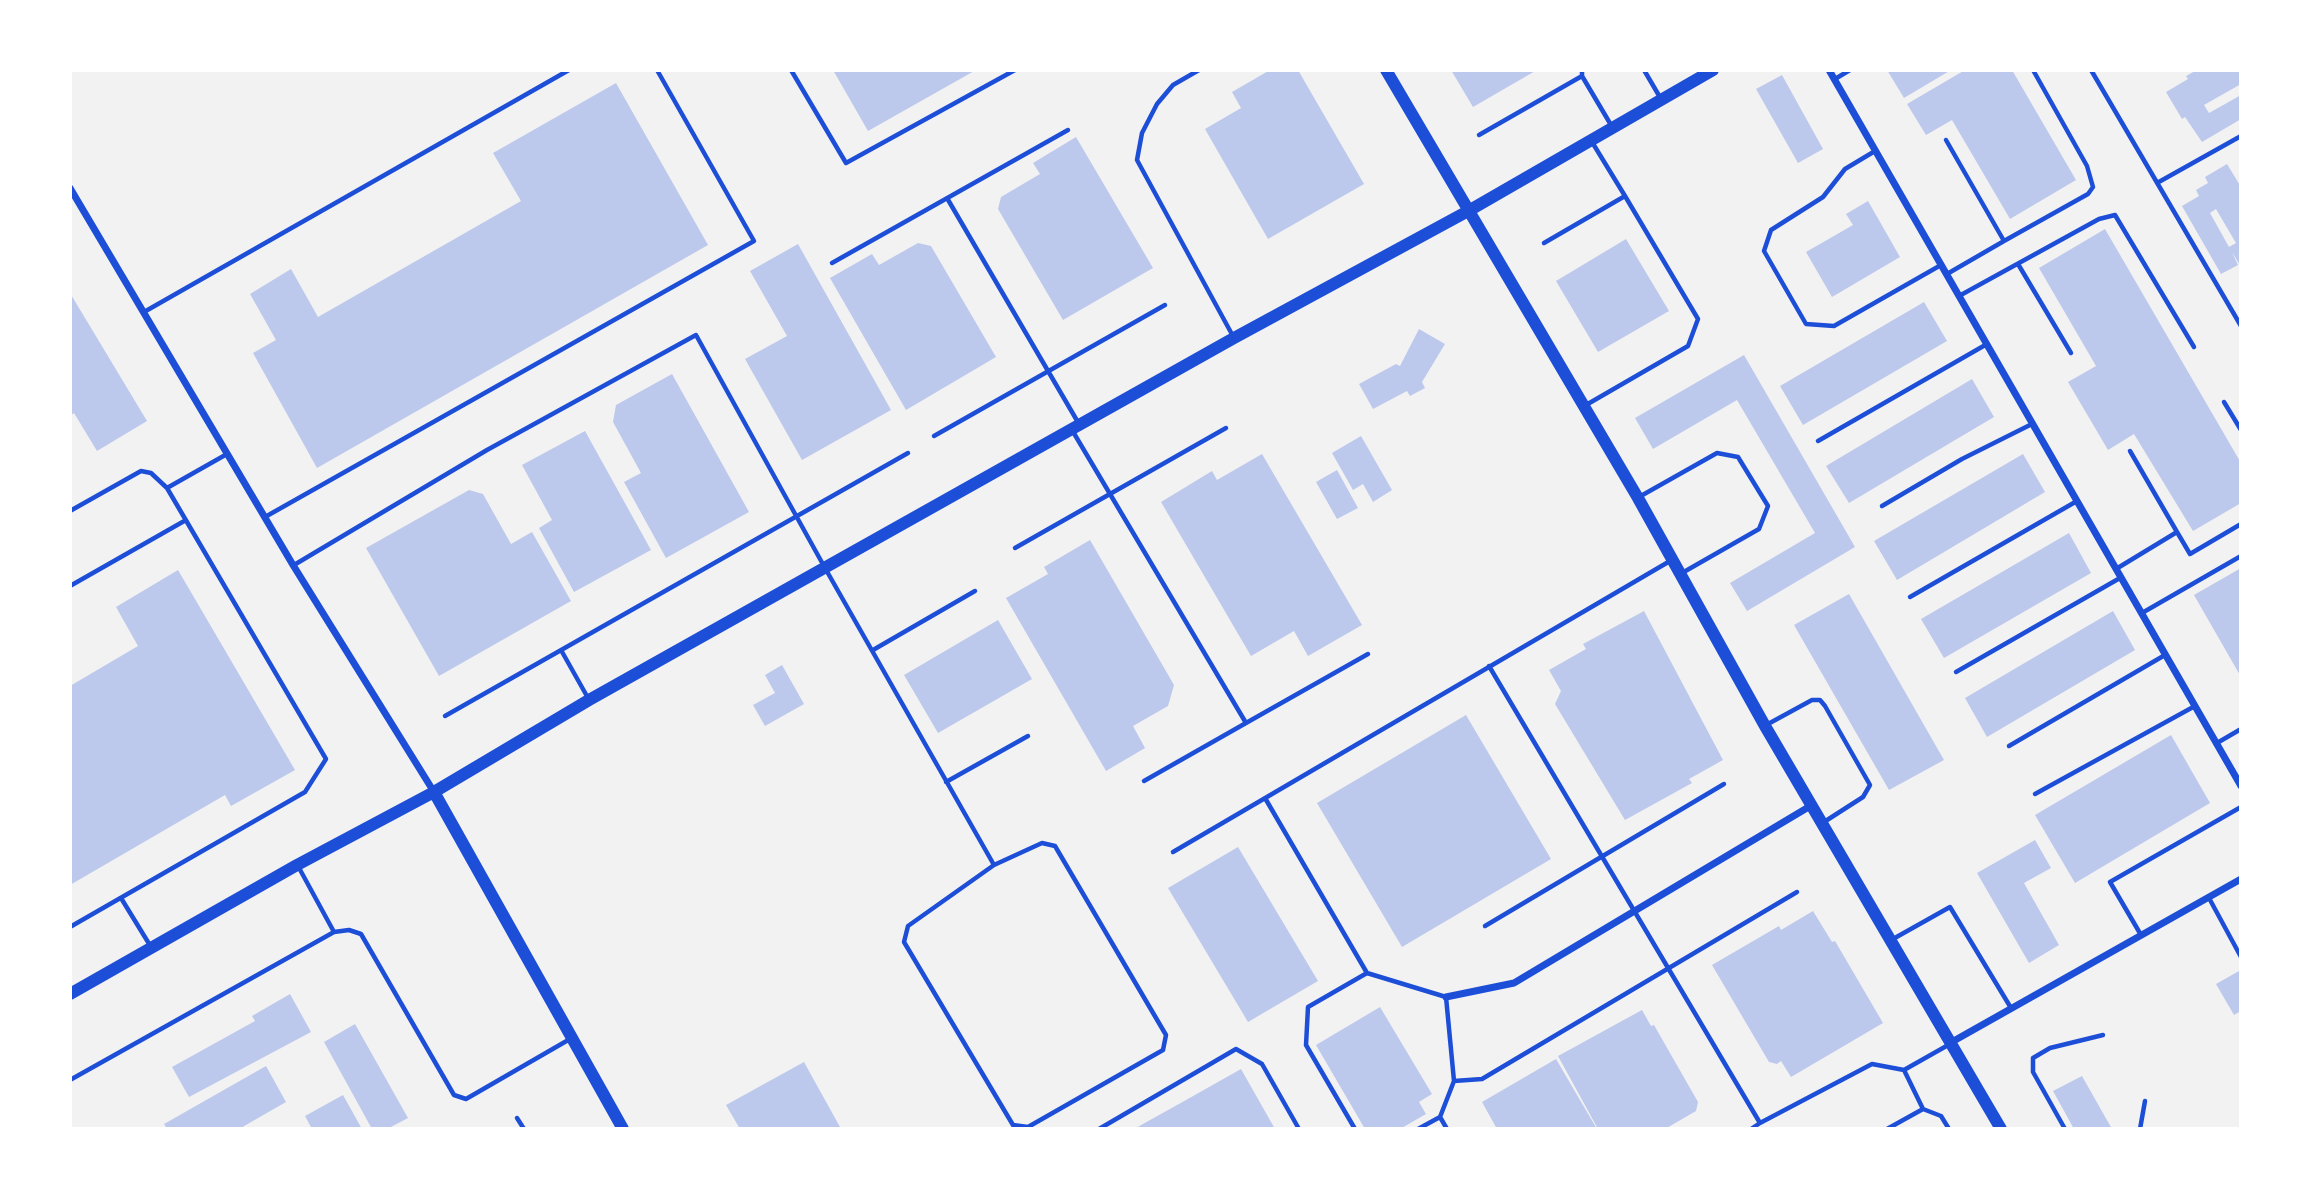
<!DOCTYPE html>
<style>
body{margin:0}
#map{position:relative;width:2311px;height:1199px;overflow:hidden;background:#f2f2f2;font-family:Signika,sans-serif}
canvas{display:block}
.frame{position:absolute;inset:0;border:72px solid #fff;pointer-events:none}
</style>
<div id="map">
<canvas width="2311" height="1199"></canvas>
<div class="frame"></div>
</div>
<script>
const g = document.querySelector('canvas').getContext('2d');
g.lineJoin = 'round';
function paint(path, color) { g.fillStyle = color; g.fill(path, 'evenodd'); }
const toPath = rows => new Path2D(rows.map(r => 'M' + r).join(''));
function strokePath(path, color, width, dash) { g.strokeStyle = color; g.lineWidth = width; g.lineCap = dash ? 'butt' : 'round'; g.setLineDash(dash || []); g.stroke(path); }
const building = toPath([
 [833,70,976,70,868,131],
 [1270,70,1298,70,1364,184,1268,239,1205,129,1241,108,1232,92],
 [1451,70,1537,70,1473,107],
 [1887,70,1951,70,1904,98],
 [1965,70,2012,70,2076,180,2010,219,1952,120,1926,135,1907,104],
 [2197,70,2241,70,2241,84,2204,105,2209,113,2241,95,2241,119,2202,142,2185,117,2182,119,2166,92,2188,79,2186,76],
 [1782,75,1823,149,1798,163,1756,89],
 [616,83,708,245,317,468,253,353,276,340,250,294,291,269,318,317,521,201,493,153],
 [1076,137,1153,268,1063,320,998,209,1001,197,1040,174,1033,163],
 [2227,164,2241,187,2241,267,2232,252,2238,265,2221,274,2182,206,2199,196,2196,190,2208,183,2205,177],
 [2216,209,2236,243,2229,247,2210,213],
 [1868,201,1900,257,1832,297,1806,252,1853,225,1846,214],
 [2105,229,2241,463,2241,503,2193,531,2134,434,2108,450,2068,382,2096,366,2039,268],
 [1626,239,1669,311,1598,352,1556,281],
 [918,243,931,246,996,357,906,410,830,278,872,254,879,265],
 [798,244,891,410,802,460,745,359,787,336,750,271],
 [70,293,147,421,97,451,74,413,70,416],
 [1924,302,1947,341,1803,425,1780,386],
 [1419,329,1445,344,1422,382,1425,388,1410,396,1407,391,1373,409,1359,384,1396,364,1400,366],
 [1744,355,1855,547,1747,611,1730,583,1815,533,1737,400,1653,449,1635,418],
 [672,374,749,512,666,558,624,482,641,473,613,422,616,405],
 [1972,379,1994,417,1849,503,1826,466],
 [585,431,651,550,574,592,539,528,552,520,522,465],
 [1361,436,1392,490,1373,502,1363,484,1353,490,1332,453],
 [1262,454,1362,625,1308,656,1294,631,1251,656,1161,502,1212,471,1217,480],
 [2023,454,2045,492,1897,580,1874,541],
 [1337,470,1358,508,1337,519,1316,482],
 [469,490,483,494,511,544,532,532,571,601,439,676,366,548],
 [2069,533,2091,573,1944,658,1921,619],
 [1090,540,1174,685,1168,706,1133,726,1145,748,1106,771,1006,598,1048,574,1044,567],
 [2241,568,2241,677,2194,595],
 [178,570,295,770,231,806,225,795,70,885,70,686,138,646,116,607],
 [1849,594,1944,760,1889,790,1794,625],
 [1644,611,1723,760,1689,779,1692,783,1625,820,1555,704,1561,691,1549,670,1586,649,1583,644],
 [2113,611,2135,650,1987,737,1965,698],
 [998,620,1032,679,938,733,904,675],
 [782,665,804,704,765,726,753,705,775,693,765,675],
 [1466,715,1551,859,1402,947,1317,803],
 [2171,735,2210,803,2075,883,2035,815],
 [2035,840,2051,868,2024,883,2059,945,2029,963,1977,873],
 [1238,847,1318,981,1248,1022,1168,888],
 [1813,911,1832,942,1835,941,1883,1023,1791,1077,1781,1061,1777,1064,1769,1062,1712,965,1779,926,1781,930],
 [2239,971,2241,1011,2234,1015,2216,984],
 [290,994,311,1032,189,1097,172,1067,255,1021,252,1016],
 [1380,1007,1432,1094,1419,1102,1426,1114,1400,1129,1365,1129,1316,1045],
 [1642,1010,1651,1026,1654,1025,1698,1102,1696,1111,1665,1129,1598,1129,1558,1056],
 [355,1024,408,1118,387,1129,372,1129,324,1042],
 [1556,1059,1597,1129,1497,1129,1482,1102],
 [804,1062,840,1127,740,1129,726,1105],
 [266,1066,286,1102,239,1129,167,1129,164,1124],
 [1241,1069,1275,1129,1134,1129,1186,1100],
 [2082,1076,2112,1129,2074,1129,2053,1091],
 [343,1095,362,1129,312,1129,305,1116]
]);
const service = toPath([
 [791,70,846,163,1015,70],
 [1199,70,1173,85,1157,104,1142,133,1137,160,1234,338],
 [1582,70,1582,76,1611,125],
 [1644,70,1661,99],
 [2091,70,2241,326],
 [1835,79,1850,70],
 [1479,135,1582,76],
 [1946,140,2004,241,1947,274],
 [1875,151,1845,169,1823,197,1771,230,1764,251,1806,324,1834,326,1941,265],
 [2157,183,2241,136],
 [947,198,1079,424],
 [2004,241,2088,194,2093,187,2087,166,2033,70],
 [1544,243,1625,196,1592,142],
 [832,263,1068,130],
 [2018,264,2071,353],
 [1959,296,2099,219,2115,215,2194,347],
 [144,312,569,70],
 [2224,402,2241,430],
 [1586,405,1688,346,1698,319,1625,196],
 [1072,430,1246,723,1368,654],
 [934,436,1165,305],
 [1818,441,1987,344],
 [1639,497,1717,453,1738,457,1768,506,1759,529,1682,573],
 [1882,506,1962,459,2032,424],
 [70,511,141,471,151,473,167,488],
 [265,517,754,241,657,70],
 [2177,532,2190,554,2241,524],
 [1015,548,1226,428],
 [294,565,487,450,696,335,825,568,994,865,1042,843,1055,846,1166,1035,1163,1050,1028,1127,1013,1125,904,942,908,926,994,865],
 [2116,569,2177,532,2130,451],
 [70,586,186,520],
 [1910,597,2077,501],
 [2142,613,2241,556],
 [561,650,588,698],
 [873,650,975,591],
 [1489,666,1760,1123,1751,1129],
 [1956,672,2120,578],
 [445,716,908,453],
 [1768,724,1812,700,1820,700,1825,706,1870,785,1863,797,1824,822],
 [2217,743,2241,729],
 [2009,746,2165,655],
 [1144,781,1246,723],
 [946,782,1028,736],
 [2035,794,2195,706],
 [1265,798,1367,973,1446,997,1454,1081,1440,1117,1447,1129],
 [1173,852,1670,561],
 [298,866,334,932],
 [121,898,151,947],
 [2209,898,2241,957],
 [1485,926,1724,784],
 [70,927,305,792,326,759,167,488,227,454],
 [2141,935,2110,882,2241,807],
 [1893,939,1950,907,2011,1008],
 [70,1080,334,932,349,930,361,934,454,1095,466,1099,570,1039],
 [1454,1081,1482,1079,1797,892],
 [1923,1109,1941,1116,1949,1129],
 [517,1118,524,1129],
 [1760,1123,1872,1064,1904,1070,1950,1044],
 [1099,1129,1236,1049,1262,1064,1299,1129],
 [1355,1129,1306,1045,1308,1007,1367,973],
 [1418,1129,1440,1117],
 [1887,1129,1923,1109,1904,1070],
 [2065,1129,2033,1072,2033,1058,2050,1048,2103,1035],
 [2140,1129,2145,1101]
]);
const minor = toPath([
 [1829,70,2241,786],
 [70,188,293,565,434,792],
 [1446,997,1514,983,1812,805],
 [1950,1043,2241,879]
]);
const tertiary = toPath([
 [1386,70,1638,498,1765,726,2001,1129],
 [434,792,623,1129],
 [70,994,297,865,434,792,589,700,1234,338,1470,210,1713,70]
]);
paint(building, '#bdc9ec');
strokePath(service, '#1d4ed8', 4.5);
strokePath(minor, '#1d4ed8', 7);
strokePath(tertiary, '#1d4ed8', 12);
</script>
